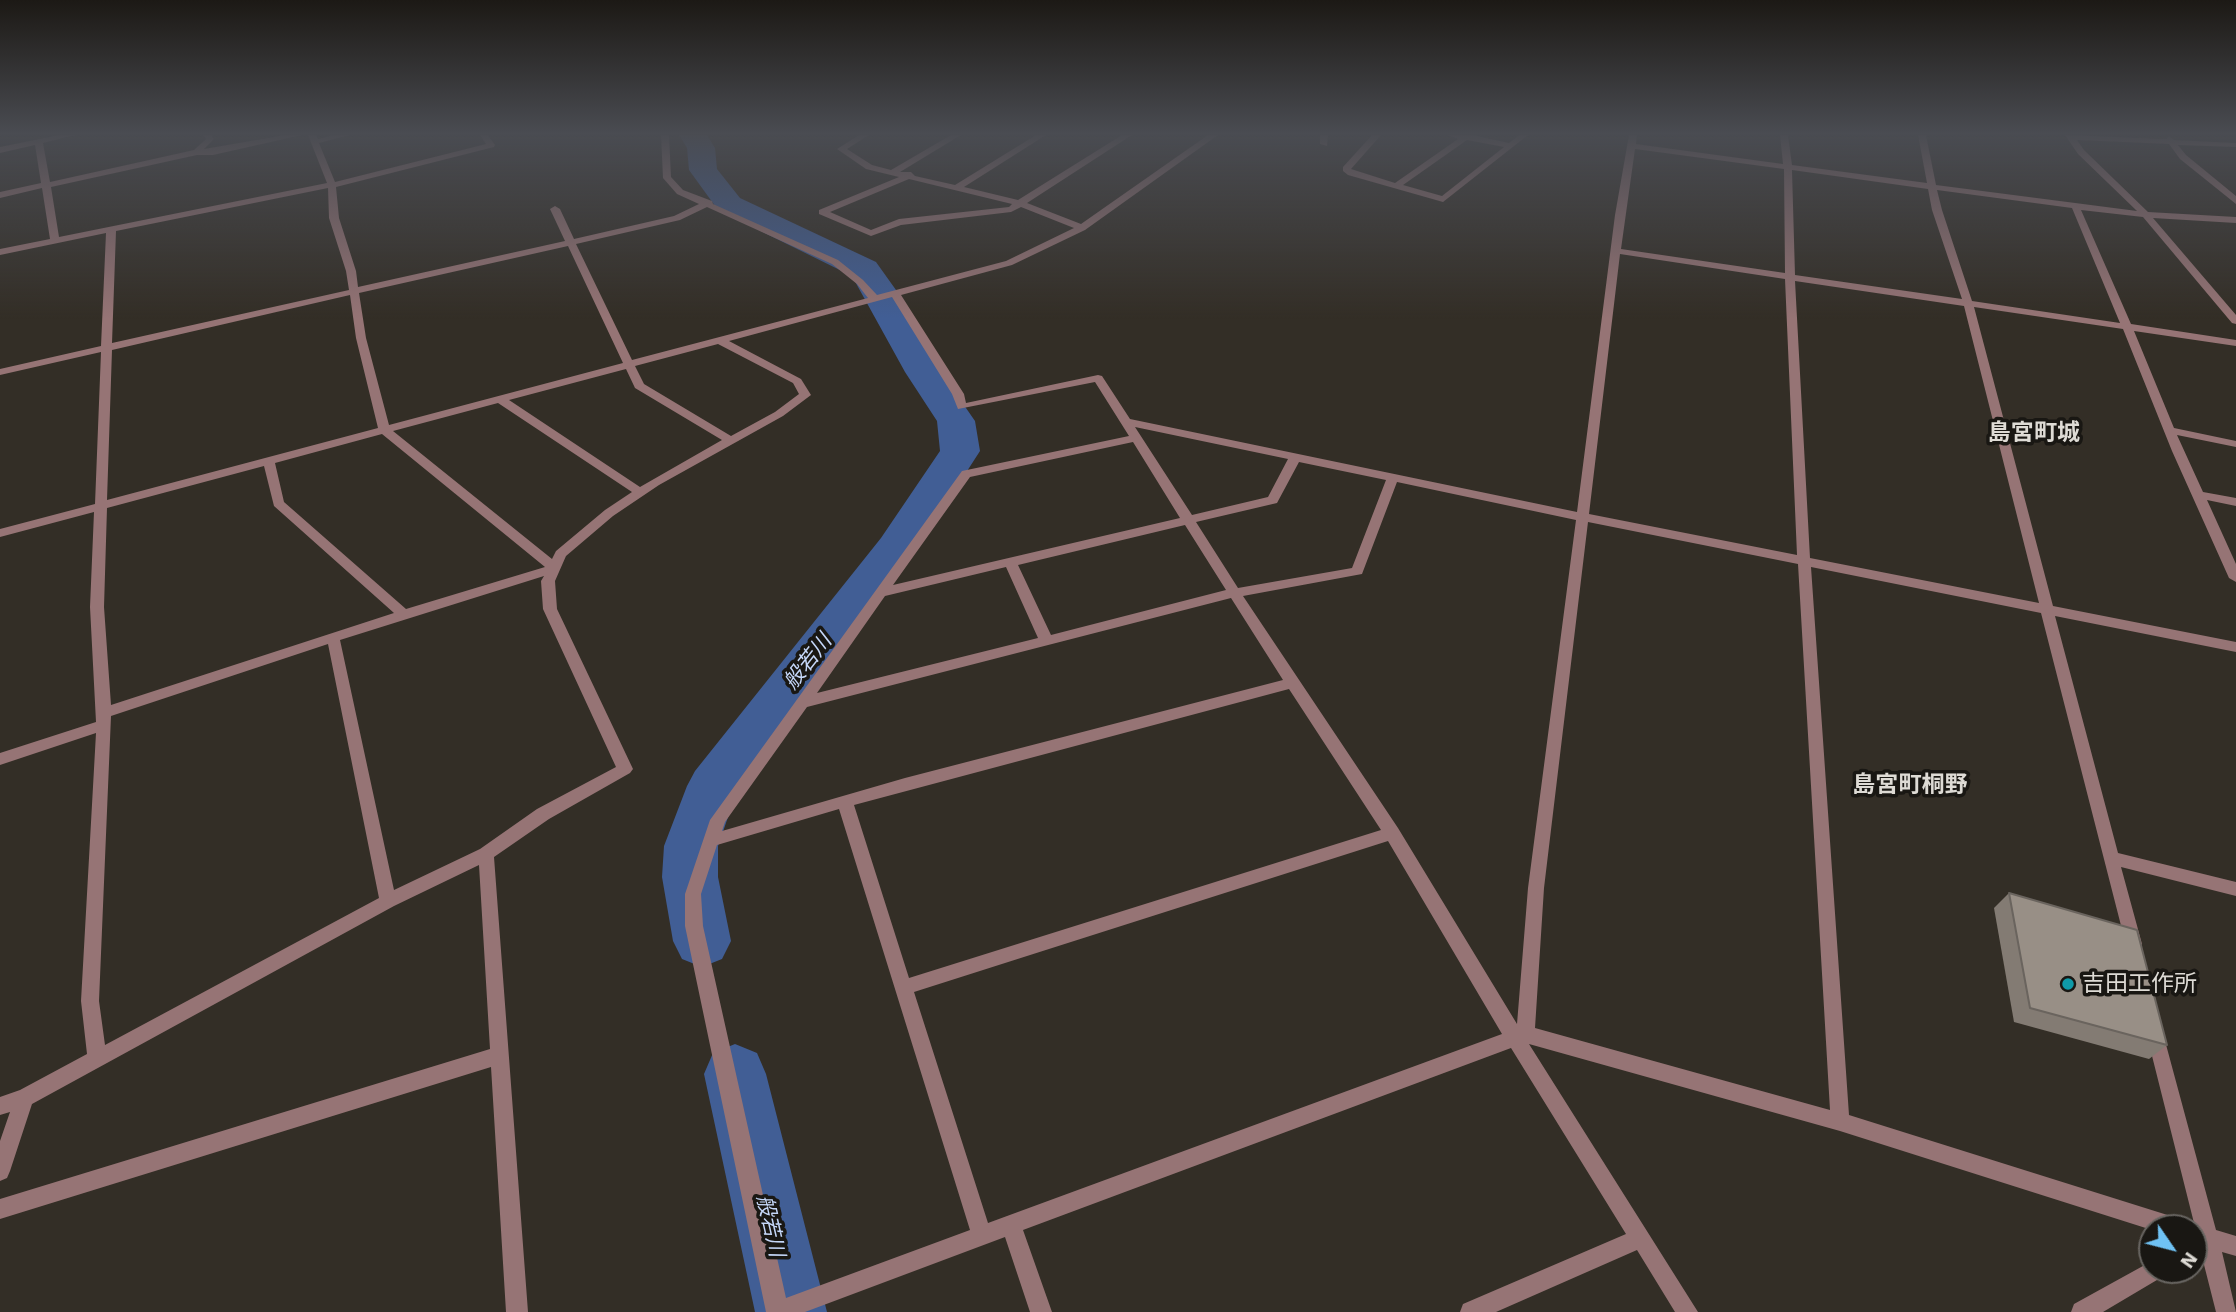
<!DOCTYPE html>
<meta charset="utf-8">
<style>
body{margin:0}
#map{position:relative;width:2236px;height:1312px;overflow:hidden;background:#332e26;font-family:"Work Sans",sans-serif}
canvas{display:block}
.north{position:absolute;left:2138px;top:1214px;width:70px;height:70px;box-sizing:border-box;background:#191713;border:2px solid #686561;border-radius:50%;rotate:125deg;font-size:19px;font-weight:700;line-height:28px;text-align:center;color:#dedbd5}
.north::after{content:'';display:block;margin:auto;width:24px;height:32px;background:#6fc2f4;clip-path:polygon(50% 0,100% 100%,50% 72%,0 100%)}
</style>
<div id="map">
<canvas width="2236" height="1312"></canvas>
<div class="north">N</div>
</div>
<script>
const g = document.querySelector('canvas').getContext('2d');
g.lineJoin = 'round';
const toPath = rows => new Path2D(rows.map(r => 'M' + r).join(''));
function paint(path, color) { g.fillStyle = color; g.fill(path, 'evenodd'); }
function strokePath(path, color, width, dash) { g.strokeStyle = color; g.lineWidth = width; g.lineCap = dash ? 'butt' : 'round'; g.setLineDash(dash || []); g.stroke(path); }
function write(font, color, halo, rows, align = 'center') {
  g.font = font + ' "Work Sans","Noto Sans JP",sans-serif'; g.lineWidth = 7; g.setLineDash([]); g.textBaseline = 'middle'; g.strokeStyle = halo; g.fillStyle = color; for (const [text, x, y, turn = 0] of rows) {
    g.save(); g.translate(x, y); g.rotate((+turn || 0) * Math.PI / 180); g.textAlign = isNaN(turn) ? turn : align; if (halo) g.strokeText(text, 0, 0); g.fillText(text, 0, 0); g.restore();
  }
}
const river = toPath([
 [679,135,707,135,715,148,717,169,740,198,876,262,896,290,941,372,975,421,980,451,911,558,736,794,718,846,718,877,731,941,722,959,702,967,682,959,673,941,662,877,664,846,687,786,695,771,881,538,940,451,937,421,905,372,852,276,718,210,689,170,687,148,679,135],
 [735,1044,757,1053,766,1074,827,1312,755,1312,704,1074,713,1053,735,1044]
]);
const minor = toPath([
 [59,135,75,135,43,143,50,182,194,150,206,139,203,135,211,135,214,139,204,149,285,135,302,135,213,155,197,155,51,187,59,237,327,183,308,135,316,135,318,139,334,135,350,135,319,143,335,182,486,144,480,135,488,135,495,145,494,147,336,187,339,218,356,271,358,287,565,241,550,209,555,206,560,209,574,239,674,216,699,204,677,194,663,178,661,135,669,135,671,177,683,190,712,201,713,204,838,260,863,280,877,295,1006,261,1074,228,1021,207,1011,212,901,225,871,236,819,214,819,210,899,177,866,169,837,149,859,135,869,135,847,149,872,165,891,170,951,135,961,135,900,172,911,172,915,176,955,185,1036,135,1046,135,964,187,1018,200,1122,135,1132,135,1027,203,1081,224,1208,135,1218,135,1085,230,1012,265,901,295,964,394,966,403,1098,375,1102,376,1130,419,1577,512,1615,215,1629,135,1637,135,1636,144,1783,164,1780,135,1788,135,1792,165,1927,183,1918,135,1926,135,1936,185,2137,211,2078,154,2065,135,2166,139,2169,136,2174,140,2236,143,2236,147,2178,145,2186,155,2236,196,2236,204,2180,159,2169,144,2077,140,2084,150,2148,212,2236,217,2236,223,2153,218,2236,315,2236,324,2232,323,2143,217,2081,210,2131,324,2236,340,2236,346,2134,331,2174,428,2236,441,2236,447,2177,435,2203,492,2236,498,2236,506,2207,500,2236,564,2236,582,2229,578,2172,451,2123,329,1974,307,2053,606,2236,642,2236,652,2055,616,2118,853,2236,882,2236,896,2121,867,2142,944,2139,949,2133,952,2127,949,2041,613,1811,567,1849,1115,2177,1218,2184,1221,2187,1226,2194,1223,2146,1032,2149,1026,2155,1024,2161,1026,2216,1230,2236,1236,2236,1256,2222,1252,2236,1312,2216,1312,2199,1245,2194,1243,2194,1228,2152,1228,2152,1230,1840,1131,1529,1044,1698,1312,1675,1312,1637,1250,1496,1312,1460,1312,1463,1304,1626,1234,1511,1048,1023,1230,1052,1312,1030,1312,1005,1237,805,1312,766,1312,685,926,685,894,710,820,962,471,1129,436,1095,382,958,409,952,394,892,297,729,341,801,379,811,395,783,416,659,485,613,516,566,556,555,581,557,609,633,769,630,773,549,819,494,857,528,1312,506,1312,491,1067,0,1219,0,1199,490,1049,479,865,394,906,32,1104,10,1171,7,1178,0,1181,0,1141,10,1112,0,1115,0,1097,20,1090,87,1054,81,1001,96,733,0,765,0,753,96,722,90,607,94,512,0,537,0,529,95,504,101,352,0,375,0,369,101,346,106,233,0,255,0,249,50,239,42,188,0,198,0,192,41,183,35,145,0,153,0,147,59,135],
 [1635,149,1784,169,1785,273,1621,249,1635,149],
 [1792,170,1928,189,1932,210,1962,299,1795,275,1792,170],
 [909,179,1012,204,1009,207,899,219,871,230,830,212,909,179],
 [328,188,329,218,346,271,349,290,112,343,116,231,328,188],
 [1937,190,2072,208,2120,323,1972,301,1942,210,1937,190],
 [707,207,832,264,857,284,868,298,632,360,576,244,680,220,707,207],
 [568,246,623,363,389,425,366,338,359,293,568,246],
 [1620,254,1785,279,1797,555,1589,514,1620,254],
 [1795,281,1964,306,2039,603,1810,558,1795,281],
 [350,295,356,338,378,428,107,500,112,350,350,295],
 [718,344,793,383,799,394,775,412,731,436,644,384,635,366,718,344],
 [626,369,635,388,722,440,640,487,509,400,626,369],
 [498,403,632,492,605,510,556,551,552,559,393,431,498,403],
 [1135,427,1288,459,1268,497,1192,515,1135,427],
 [382,434,545,567,406,609,284,502,275,463,382,434],
 [1133,442,1180,518,893,585,970,477,1133,442],
 [1299,462,1386,480,1352,568,1238,588,1196,522,1277,503,1299,462],
 [264,466,274,506,394,613,111,705,104,607,107,508,264,466],
 [1397,482,1576,520,1528,888,1517,1024,1398,828,1243,596,1362,574,1397,482],
 [1588,522,1798,564,1830,1110,1535,1028,1544,888,1588,522],
 [1185,525,1226,590,1051,635,1018,565,1185,525],
 [1006,567,1038,638,817,693,885,596,1006,567],
 [544,576,541,581,543,609,616,767,537,809,480,849,394,890,340,640,544,576],
 [1231,598,1283,680,905,778,722,831,725,822,807,707,1231,598],
 [328,644,379,898,105,1045,99,1001,111,716,328,644],
 [1289,689,1381,830,909,978,854,805,1289,689],
 [839,809,970,1230,786,1298,703,926,701,894,717,845,839,809],
 [1388,841,1502,1034,988,1223,914,992,1388,841],
 [1320,135,1328,135,1327,146,1320,144,1320,135],
 [1372,135,1381,135,1351,169,1395,183,1458,139,1447,135,1473,135,1509,143,1519,135,1528,135,1443,202,1348,175,1343,171,1343,167,1372,135],
 [1467,140,1504,147,1442,196,1403,185,1467,140],
 [2152,1261,2152,1270,2165,1270,2162,1277,2103,1312,2071,1312,2074,1304,2152,1261]
]);
const wall = toPath([
 [2009,893,2167,1045,2149,1059,2014,1022,1994,908]
]);
const building = toPath([
 [2009,893,2137,930,2167,1045,2030,1008,2009,893]
]);
const markers = [
 [2068,984,7,"#0f9aa8"]
];
const waterNames = [
 ["般若川",808,662,-52],
 ["般若川",770,1226,77]
];
const quarterNames = [
 ["島宮町城",2034,433],
 ["島宮町桐野",1910,785]
];
const nearPoinames = [
 ["吉田工作所",2082,984]
];
paint(river, '#415e95');
paint(minor, '#967475');
paint(wall, '#837b73');
paint(building, '#988f86');
strokePath(building, '#6a645e', 2);
const sky = g.createLinearGradient(0, 0, 0, 319);
sky.addColorStop(0, '#1c1915');
sky.addColorStop(0.42, '#4a4c52');
sky.addColorStop(1, '#4a4c5200');
g.fillStyle = sky;
g.fillRect(0, 0, 2236, 319);
for (const [x, y, r, color] of markers) { const dot = new Path2D(); dot.arc(x, y, r, 0, 2 * Math.PI); g.fillStyle = color; g.fill(dot); strokePath(dot, '#191713', 2.5); }
write('italic 21px', '#c5d7f8', '#191713', waterNames);
write('bold 23px', '#dedbd5', '#191713', quarterNames);
write('23px', '#dedbd5', '#191713', nearPoinames, 'left');
</script>
